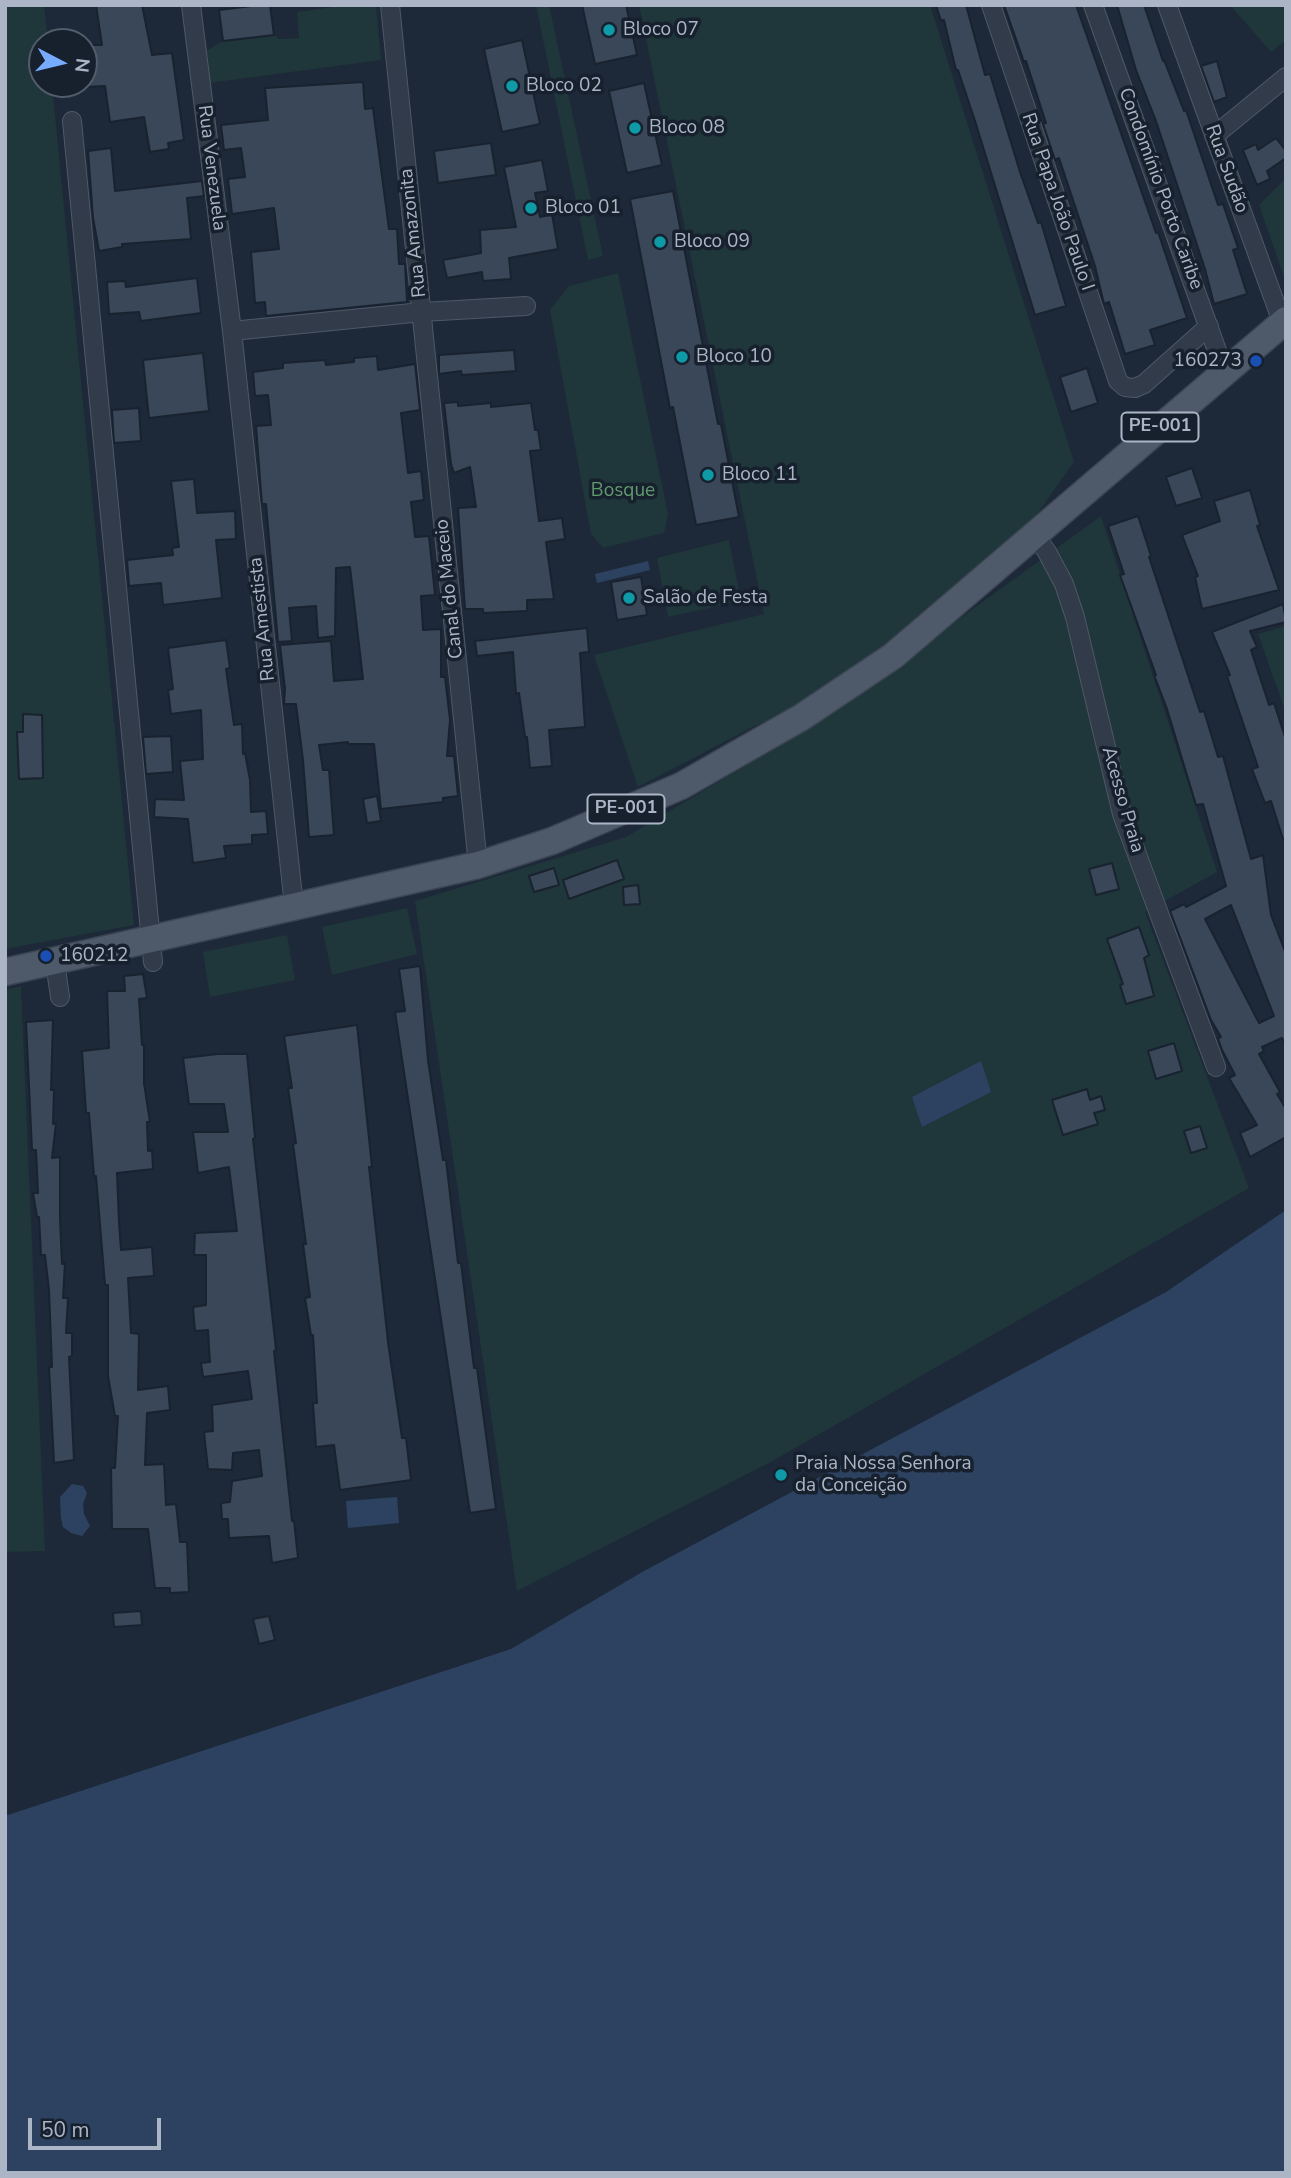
<!DOCTYPE html>
<meta charset="utf-8">
<style>
body{margin:0}
#map{position:relative;width:1291px;height:2178px;overflow:hidden;background:#1d2939;font-family:"Nunito Sans",sans-serif}
canvas{display:block}
.frame{position:absolute;inset:0;border:7px solid #abb5c6;pointer-events:none}
.north{position:absolute;left:28px;top:28px;width:70px;height:70px;box-sizing:border-box;background:#17202d;border:2px solid #525c6a;border-radius:50%;rotate:97deg;font-size:19px;font-weight:700;line-height:28px;text-align:center;color:#abb5c6}
.north::after{content:'';display:block;margin:auto;width:24px;height:32px;background:#77abff;clip-path:polygon(50% 0,100% 100%,50% 72%,0 100%)}
.scale{position:absolute;left:28px;top:2118px;width:133px;height:32px;box-sizing:border-box;border:4px solid #abb5c6;border-top:0;padding-left:9px;font-size:21px;line-height:24px;white-space:nowrap;color:#abb5c6;-webkit-text-stroke:5px #17202d;paint-order:stroke}
</style>
<div id="map">
<canvas width="1291" height="2178"></canvas>
<div class="frame"></div>
<div class="north">N</div>
<div class="scale">50 m</div>
</div>
<script>
const g = document.querySelector('canvas').getContext('2d');
g.lineJoin = 'round';
function paint(path, color) { g.fillStyle = color; g.fill(path, 'evenodd'); }
const toPath = rows => new Path2D(rows.map(r => 'M' + r).join(''));
function strokePath(path, color, width, dash) { g.strokeStyle = color; g.lineWidth = width; g.lineCap = dash ? 'butt' : 'round'; g.setLineDash(dash || []); g.stroke(path); }
function write(font, color, halo, rows, align = 'center') {
  g.font = font + ' "Nunito Sans",sans-serif'; g.lineWidth = 7; g.setLineDash([]); g.textBaseline = 'middle'; g.strokeStyle = halo; g.fillStyle = color; for (const [text, x, y, turn = 0] of rows) {
    g.save(); g.translate(x, y); g.rotate((+turn || 0) * Math.PI / 180); g.textAlign = isNaN(turn) ? turn : align; if (halo) g.strokeText(text, 0, 0); g.fillText(text, 0, 0); g.restore();
  }
}
const green = toPath([
 [5,5,44,5,48,42,42,42,42,84,52,84,134,925,5,949],
 [348,5,376,5,381,60,209,83,206,51,223,41,274,35,279,39,299,38,297,12],
 [536,5,549,5,603,256,588,260],
 [639,5,930,5,1074,462,1035,517,867,674,751,728,638,787,594,655,764,614],
 [1230,5,1286,5,1286,40,1271,52],
 [1286,178,1286,275,1284,277,1259,205],
 [618,273,668,514,664,533,603,548,591,534,550,310,569,286],
 [1101,516,1217,872,1145,912,1249,1188,769,1463,517,1591,415,901,626,837,813,725],
 [729,540,741,601,668,617,657,558],
 [1286,626,1286,713,1258,634],
 [407,908,417,954,332,975,322,927],
 [287,935,295,980,210,997,203,952],
 [21,986,45,1551,5,1552,5,990]
]);
const water = toPath([
 [648,561,650,570,597,583,595,574],
 [981,1061,991,1092,922,1127,912,1097],
 [1286,1210,1286,2173,5,2173,5,1816,511,1649,644,1571,1166,1292],
 [72,1484,83,1486,87,1493,83,1504,84,1514,90,1526,82,1536,71,1533,63,1527,61,1518,60,1497],
 [397,1497,399,1523,348,1528,346,1501]
]);
const building = toPath([
 [96,5,142,5,152,55,172,53,184,140,168,143,169,149,150,152,144,117,110,122,105,86,84,87,84,45,102,45,96,5],
 [260,5,270,5,274,35,223,41,219,10,260,5],
 [582,5,626,5,637,55,595,64,582,5],
 [936,5,966,5,985,75,990,74,1020,172,1038,223,1041,222,1066,306,1035,315,975,121,958,70,956,70,944,20,941,21,936,5],
 [1004,5,1076,5,1156,233,1158,232,1187,318,1150,330,1155,345,1125,354,1109,302,1104,304,1095,266,1059,158,1055,160,1043,124,1046,123,1026,61,1024,62,1004,5],
 [1117,5,1144,5,1163,61,1164,60,1184,111,1186,110,1218,205,1223,204,1238,248,1233,250,1247,294,1214,304,1205,269,1156,121,1136,70,1117,5],
 [522,40,540,124,502,132,484,49,522,40],
 [1217,61,1227,97,1214,102,1201,66,1217,61],
 [363,82,365,109,373,108,389,229,397,229,399,264,405,264,407,302,266,316,265,302,255,303,251,252,279,249,274,208,232,214,228,179,245,177,241,148,224,150,221,125,268,120,265,88,363,82],
 [644,83,662,165,627,173,609,91,644,83],
 [1276,138,1286,151,1286,158,1267,171,1270,179,1257,185,1243,150,1256,144,1258,150,1276,138],
 [491,143,496,175,438,183,434,151,491,143],
 [111,148,115,191,202,181,204,196,187,198,191,239,122,244,122,247,99,251,93,218,88,151,111,148],
 [542,160,548,191,535,193,540,217,552,214,558,249,509,258,511,279,483,281,482,272,447,278,443,260,481,253,480,230,516,227,504,167,542,160],
 [673,191,718,424,721,424,739,517,696,525,673,407,670,408,630,199,673,191],
 [197,278,201,313,141,321,139,312,109,314,107,282,125,281,126,287,197,278],
 [514,350,516,371,462,375,461,371,439,374,439,355,514,350],
 [203,353,209,411,149,418,143,360,203,353],
 [377,356,378,370,415,364,420,410,401,413,408,473,421,471,424,500,411,502,415,537,429,536,435,595,421,596,423,630,441,629,441,677,445,677,450,720,447,756,454,756,458,796,443,798,443,802,381,809,374,744,348,744,348,742,319,745,323,770,329,770,334,835,309,837,303,760,296,704,284,704,285,689,280,645,331,641,334,681,363,679,350,567,336,568,335,636,318,638,316,606,289,608,292,641,278,642,266,504,262,504,261,492,256,426,271,425,268,395,255,396,253,372,283,368,283,363,325,360,326,365,354,362,354,358,377,356],
 [1087,368,1098,403,1071,412,1060,377,1087,368],
 [458,402,458,406,491,403,491,407,531,403,535,430,538,430,541,450,530,451,539,521,562,518,565,539,546,542,554,599,527,600,527,611,483,613,483,609,465,609,458,508,476,507,470,467,454,473,451,464,444,403,458,402],
 [139,408,141,441,114,443,112,410,139,408],
 [1192,468,1202,498,1176,506,1166,477,1192,468],
 [194,479,197,513,235,511,236,539,216,540,222,598,163,605,161,583,129,586,127,560,173,555,172,548,179,547,171,481,194,479],
 [1250,490,1260,525,1257,526,1279,590,1202,609,1195,577,1198,576,1182,535,1220,521,1214,501,1250,490],
 [1138,516,1151,556,1149,557,1200,712,1204,711,1218,757,1223,756,1251,859,1263,855,1271,915,1286,954,1286,1045,1282,1038,1262,1047,1264,1051,1259,1054,1280,1092,1277,1094,1286,1109,1286,1137,1250,1157,1240,1133,1257,1125,1229,1078,1235,1075,1222,1050,1218,1039,1221,1037,1211,1020,1170,911,1184,904,1186,907,1226,886,1203,804,1196,805,1167,709,1154,675,1156,675,1120,575,1124,574,1108,526,1138,516],
 [1231,905,1274,1016,1259,1023,1205,919,1231,905],
 [641,577,647,615,617,620,611,582,641,577],
 [1283,604,1286,622,1250,631,1257,647,1251,650,1269,705,1274,703,1286,740,1286,838,1283,839,1271,801,1265,803,1252,769,1258,767,1227,676,1230,675,1212,632,1283,604],
 [587,628,589,652,580,653,585,727,549,730,552,766,530,768,527,737,525,737,519,693,516,694,513,652,477,656,475,641,587,628],
 [226,640,230,668,226,669,234,725,242,724,243,754,245,753,250,780,251,812,266,811,268,834,252,835,252,844,224,846,226,858,193,863,188,819,154,817,155,799,184,800,180,761,203,759,201,710,171,714,168,690,173,689,168,648,226,640],
 [23,714,42,715,43,778,19,779,17,732,23,732,23,714],
 [171,736,173,772,146,774,143,737,171,736],
 [377,796,381,821,367,823,363,799,377,796],
 [617,860,624,879,569,899,563,880,617,860],
 [1112,863,1119,889,1096,895,1089,869,1112,863],
 [554,868,559,885,534,892,529,876,554,868],
 [638,885,640,904,624,905,623,887,638,885],
 [1139,927,1149,955,1144,958,1154,996,1126,1004,1120,985,1123,984,1107,939,1139,927],
 [420,966,428,1060,443,1160,446,1160,458,1263,461,1263,474,1368,477,1368,496,1509,470,1513,395,1012,405,1011,399,969,420,966],
 [143,974,147,998,139,999,142,1045,144,1045,144,1083,150,1122,147,1122,148,1151,152,1150,153,1169,117,1173,119,1222,121,1250,152,1247,154,1276,128,1278,131,1333,139,1334,138,1390,168,1386,170,1410,147,1413,145,1465,164,1464,166,1505,176,1504,180,1542,187,1542,189,1592,170,1593,170,1588,155,1588,148,1529,112,1529,111,1468,115,1468,118,1416,115,1416,108,1376,108,1285,105,1285,96,1176,94,1176,89,1113,86,1113,82,1051,109,1048,107,991,125,991,124,976,143,974],
 [53,1020,51,1090,54,1090,53,1124,56,1123,52,1158,60,1157,60,1218,62,1264,65,1263,63,1298,68,1298,66,1333,72,1333,72,1356,69,1357,74,1460,54,1463,49,1367,52,1367,49,1290,45,1255,41,1255,39,1217,37,1217,33,1193,38,1193,36,1150,32,1150,26,1022,53,1020],
 [357,1025,372,1167,369,1167,388,1342,402,1438,406,1438,411,1480,340,1490,334,1445,316,1447,313,1403,317,1403,313,1335,311,1335,305,1298,310,1297,303,1244,306,1244,293,1144,296,1143,288,1088,292,1088,284,1036,357,1025],
 [1174,1043,1182,1071,1156,1079,1148,1051,1174,1043],
 [218,1054,247,1054,255,1138,253,1139,276,1350,274,1351,292,1521,294,1521,298,1558,272,1563,269,1536,229,1538,228,1519,222,1519,221,1503,230,1502,232,1481,262,1476,259,1450,233,1453,232,1470,208,1469,204,1432,213,1431,212,1405,252,1399,248,1371,203,1377,201,1363,210,1362,208,1330,195,1331,193,1307,206,1305,206,1255,194,1255,195,1233,237,1231,229,1167,198,1173,193,1132,228,1132,224,1104,189,1104,183,1058,218,1054],
 [1087,1089,1090,1100,1101,1096,1105,1110,1094,1113,1098,1124,1063,1135,1052,1100,1087,1089],
 [1200,1126,1207,1148,1191,1153,1184,1131,1200,1126],
 [141,1611,142,1625,114,1627,113,1613,141,1611],
 [269,1616,275,1640,259,1644,253,1619,269,1616]
]);
const street = toPath([
 [191,5,232,331,294,906],
 [390,5,478,865],
 [991,5,1118,381,1125,387,1135,388,1144,384,1209,326],
 [1093,5,1225,373],
 [1167,5,1285,330],
 [72,121,153,962],
 [1214,136,1286,77],
 [232,331,422,312,526,306],
 [1034,534,1047,552,1064,584,1075,617,1122,814,1216,1067],
 [55,962,60,997]
]);
const primary = toPath([
 [5,972,478,865,552,841,681,786,802,717,893,656,1286,320]
]);
const markers = [
 [609,30,7,"#0f9aa8"],
 [512,86,7,"#0f9aa8"],
 [635,128,7,"#0f9aa8"],
 [531,208,7,"#0f9aa8"],
 [660,242,7,"#0f9aa8"],
 [682,357,7,"#0f9aa8"],
 [1256,361,7,"#1a4fb4"],
 [708,475,7,"#0f9aa8"],
 [629,598,7,"#0f9aa8"],
 [46,956,7,"#1a4fb4"],
 [781,1475,7,"#0f9aa8"]
];
const shields = [
 [1160,427,77],
 [626,809,77]
];
const shieldNames = [
 ["PE-001",1160,427],
 ["PE-001",626,809]
];
const poiNames = [
 ["Bloco 07",623,30],
 ["Bloco 02",526,86],
 ["Bloco 08",649,128],
 ["Bloco 01",545,208],
 ["Bloco 09",674,242],
 ["Bloco 10",696,357],
 ["160273",1242,361,"right"],
 ["Bloco 11",722,475],
 ["Salão de Festa",643,598],
 ["160212",60,956],
 ["Praia Nossa Senhora",795,1464],
 ["da Conceição",795,1486]
];
const streetNames = [
 ["Rua Venezuela",211,168,83],
 ["Rua Sudão",1226,169,70],
 ["Condomínio Porto Caribe",1160,189,70],
 ["Rua Papa João Paulo I",1057,202,71],
 ["Rua Amazonita",414,233,-96],
 ["Canal do Maceio",450,589,-96],
 ["Rua Amestista",263,619,-96],
 ["Acesso Praia",1122,800,74]
];
const parkNames = [
 ["Bosque",623,491]
];
paint(green, '#1f363a');
paint(water, '#2d4260');
paint(building, '#394759');
strokePath(building, '#19222f', 2);
strokePath(street, '#4f5867', 20);
strokePath(primary, '#3b4452', 29);
strokePath(street, '#313b49', 18);
strokePath(primary, '#4e5a69', 26);
for (const [x, y, r, color] of markers) { const dot = new Path2D(); dot.arc(x, y, r, 0, 2 * Math.PI); g.fillStyle = color; g.fill(dot); strokePath(dot, '#17202d', 2.5); }
for (const [x, y, w] of shields) { const box = new Path2D(); box.roundRect(x - w / 2, y - 14.5, w, 29, 5); g.fillStyle = '#17202d'; g.fill(box); strokePath(box, '#abb5c6', 2); }
write('bold 18px', '#abb5c6', null, shieldNames);
write('19px', '#abb5c6', '#17202d', poiNames, 'left');
write('19px', '#abb5c6', '#17202d', streetNames);
write('19px', '#60996e', '#17202d', parkNames);
</script>
